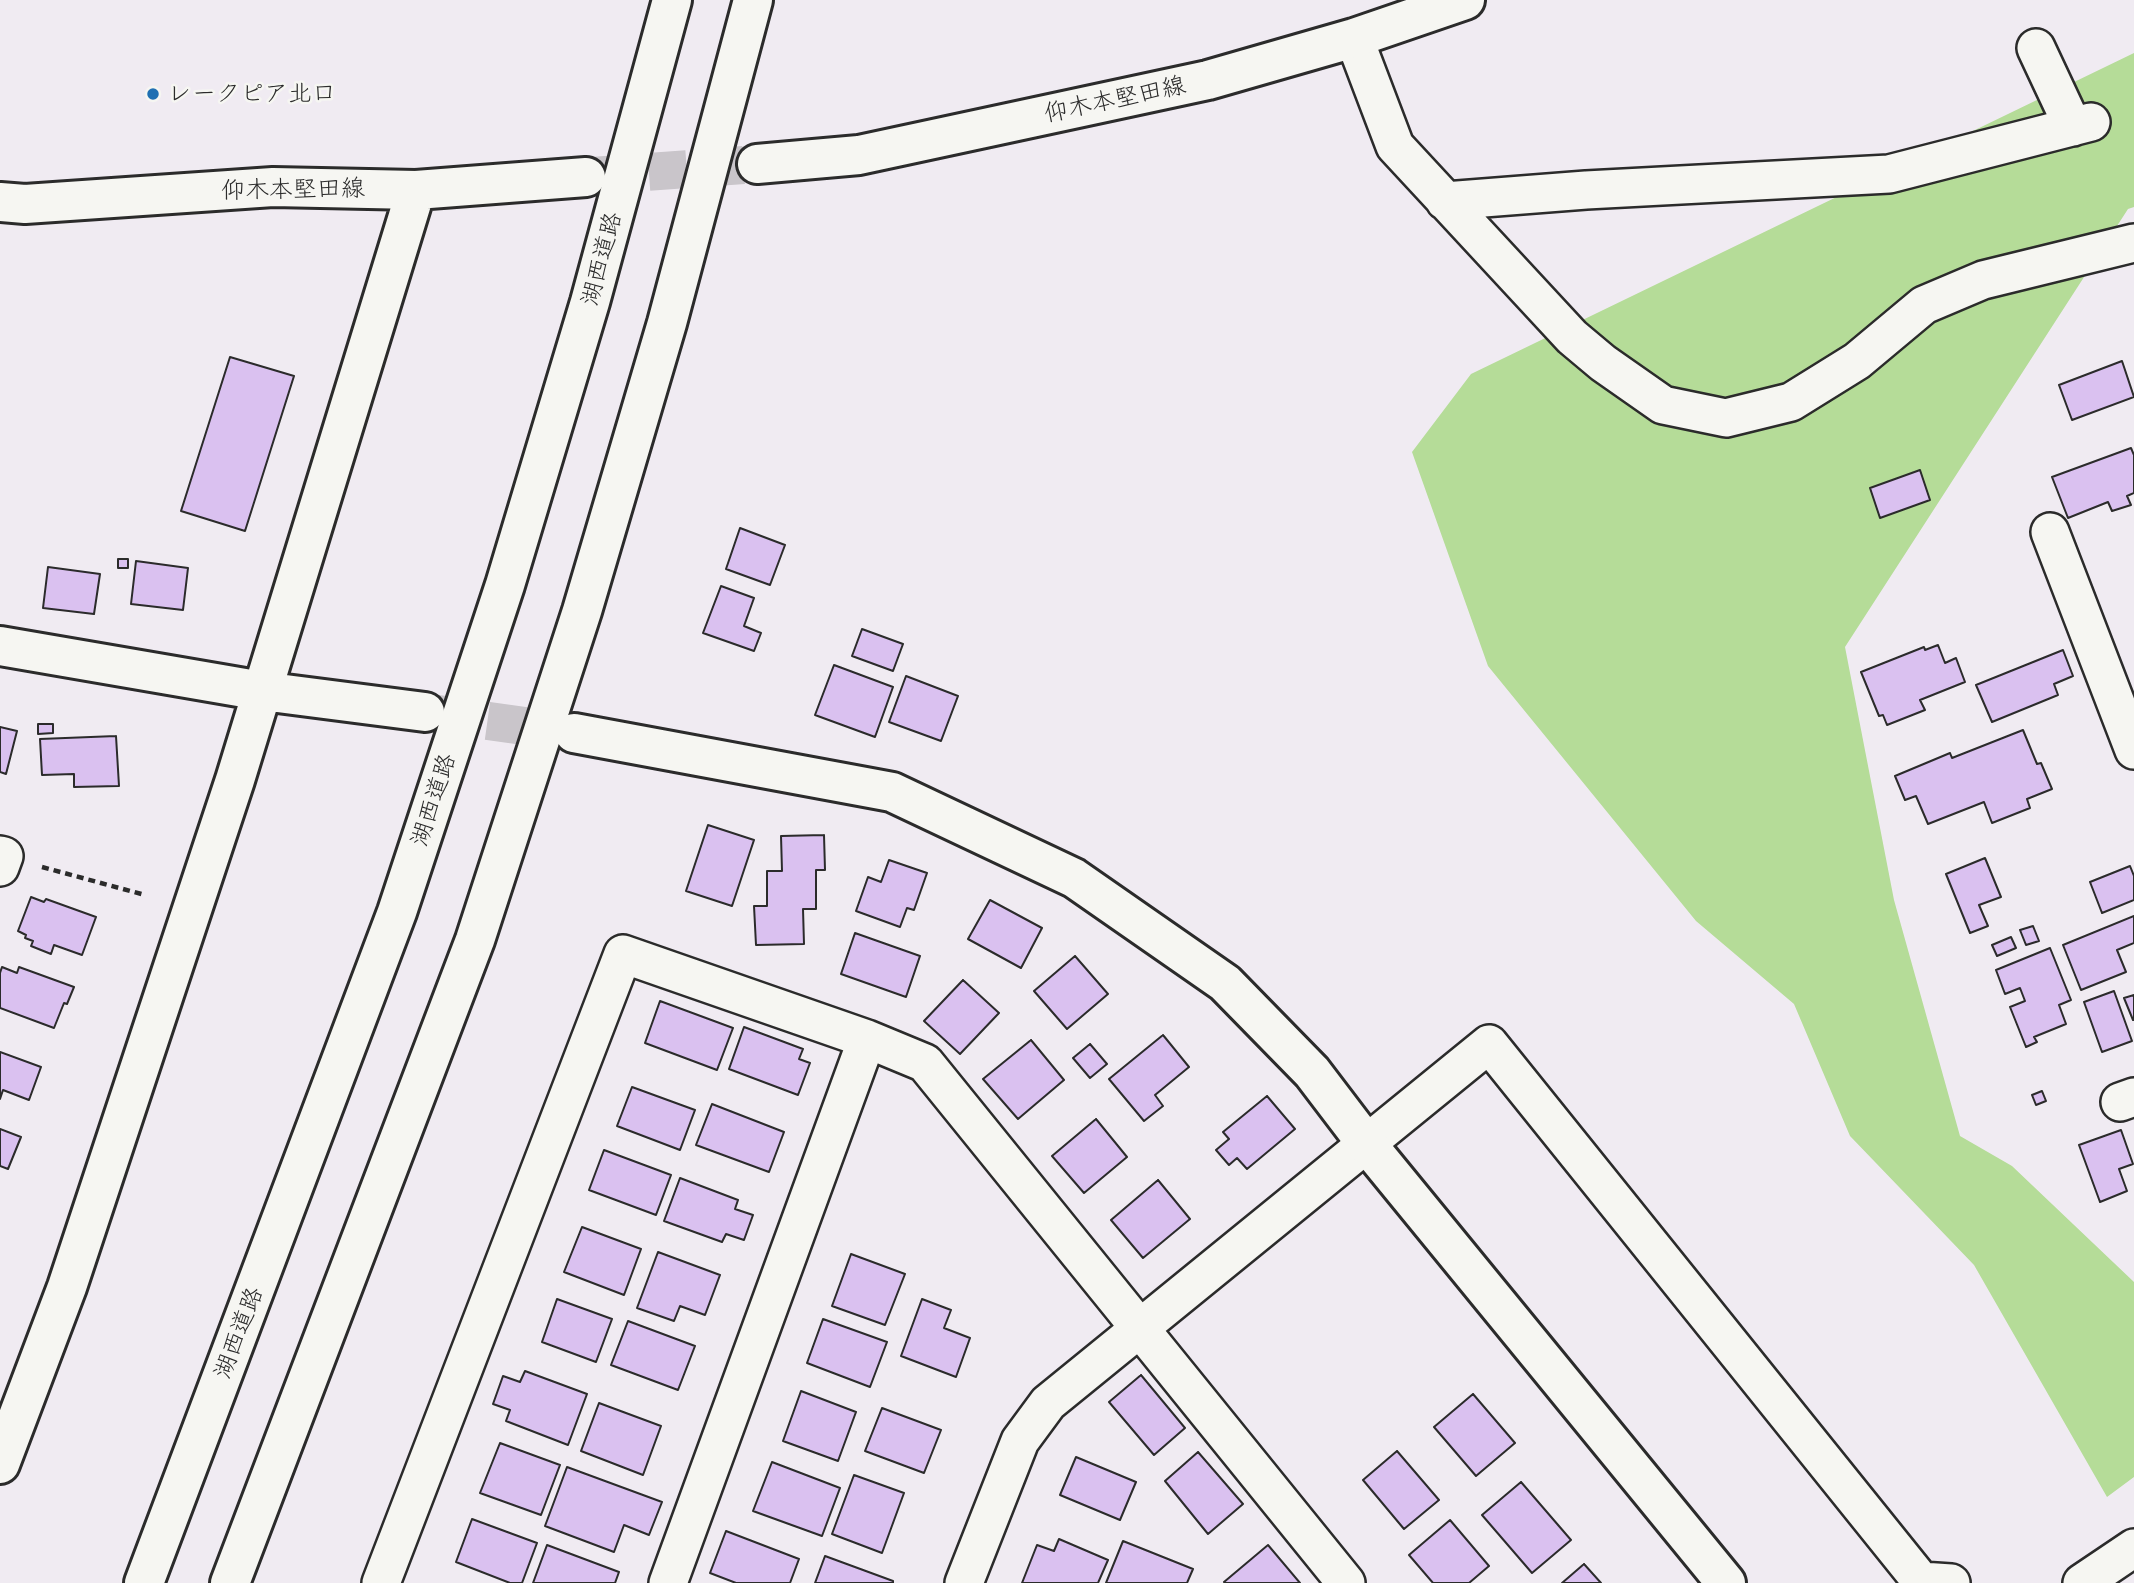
<!DOCTYPE html>
<meta charset="utf-8">
<style>
body{margin:0}
canvas{display:block;background:#f0ebf2}
</style>
<canvas width="2134" height="1583"></canvas>
<script>
const g = document.querySelector('canvas').getContext('2d');
g.lineJoin = 'round';
function paint(path, color) { g.fillStyle = color; g.fill(path, 'evenodd'); }
const toPath = rows => new Path2D(rows.map(r => 'M' + r).join(''));
function strokePath(path, color, width, dash) { g.strokeStyle = color; g.lineWidth = width; g.lineCap = dash ? 'butt' : 'round'; g.setLineDash(dash || []); g.stroke(path); }
function write(font, color, halo, rows, align = 'center') {
  g.font = font + ' "Comic Neue","Klee One",sans-serif'; g.lineWidth = 5; g.setLineDash([]); g.textBaseline = 'middle'; g.strokeStyle = halo; g.fillStyle = color; for (const [text, x, y, turn = 0] of rows) {
    g.save(); g.translate(x, y); g.rotate((+turn || 0) * Math.PI / 180); g.textAlign = isNaN(turn) ? turn : align; if (halo) g.strokeText(text, 0, 0); g.fillText(text, 0, 0); g.restore();
  }
}
const green = toPath([
 [2134,53,2134,207,2128,209,1845,647,1894,900,1960,1136,2012,1166,2134,1282,2134,1477,2107,1497,1974,1265,1850,1136,1794,1004,1696,921,1488,666,1412,452,1471,374]
]);
const building = toPath([
 [230,357,294,376,245,531,181,511,230,357],
 [2122,361,2134,397,2072,420,2059,385,2122,361],
 [2131,448,2134,455,2134,493,2127,496,2131,505,2112,511,2108,502,2068,518,2052,477,2131,448],
 [1920,470,1930,500,1880,518,1870,488,1920,470],
 [740,528,785,545,770,585,726,569,740,528],
 [118,559,128,559,128,568,118,568,118,559],
 [136,561,188,568,183,610,131,604,136,561],
 [48,567,100,574,94,614,43,608,48,567],
 [721,586,754,598,744,626,761,633,754,651,703,633,721,586],
 [862,629,903,644,893,671,852,656,862,629],
 [1938,645,1945,663,1956,658,1965,682,1920,700,1925,710,1887,725,1883,715,1879,716,1861,672,1924,647,1925,650,1938,645],
 [2063,650,2073,676,2054,684,2058,695,1992,722,1976,685,2063,650],
 [834,665,893,687,875,737,815,715,834,665],
 [906,676,958,696,941,741,889,722,906,676],
 [38,724,53,724,53,733,38,734,38,724],
 [0,727,17,731,6,774,0,772,0,727],
 [2023,730,2037,764,2041,763,2052,789,2027,799,2030,808,1992,823,1984,802,1928,824,1916,796,1905,800,1895,776,1950,753,1952,758,2023,730],
 [116,736,119,786,74,787,74,774,42,775,40,739,116,736],
 [708,825,754,840,732,906,686,891,708,825],
 [824,835,825,870,816,870,816,909,803,909,804,944,756,945,754,906,767,906,767,871,782,871,781,836,824,835],
 [1985,858,2001,897,1979,905,1988,926,1970,933,1946,874,1985,858],
 [889,860,927,873,914,910,907,908,900,927,856,911,868,877,881,882,889,860],
 [2130,866,2134,876,2134,900,2102,913,2090,882,2130,866],
 [31,897,44,902,46,899,96,917,82,955,54,945,51,954,31,946,33,941,25,938,26,935,18,931,31,897],
 [990,900,1042,928,1021,968,968,939,990,900],
 [2134,916,2134,943,2117,950,2126,972,2081,990,2063,945,2134,916],
 [2033,926,2039,941,2026,945,2020,930,2033,926],
 [855,933,920,956,906,997,841,974,855,933],
 [2011,937,2016,948,1997,956,1992,945,2011,937],
 [2050,948,2071,1000,2059,1005,2066,1024,2034,1037,2037,1042,2026,1047,2010,1007,2025,1001,2020,988,2005,994,1996,970,2050,948],
 [1075,956,1108,994,1067,1029,1034,991,1075,956],
 [2,967,17,973,19,967,74,987,67,1004,64,1003,54,1028,0,1008,0,973,2,967],
 [963,980,999,1013,960,1054,924,1021,963,980],
 [2114,991,2132,1041,2102,1052,2084,1002,2114,991],
 [2134,995,2134,1020,2133,1020,2124,998,2134,995],
 [660,1001,733,1028,717,1070,645,1043,660,1001],
 [744,1027,803,1049,799,1059,810,1063,798,1095,729,1069,744,1027],
 [1163,1035,1189,1067,1155,1095,1163,1106,1144,1121,1109,1079,1163,1035],
 [1031,1040,1064,1080,1018,1119,983,1079,1031,1040],
 [1090,1044,1107,1064,1090,1078,1073,1058,1090,1044],
 [0,1052,41,1067,29,1100,3,1090,0,1099,0,1052],
 [632,1087,695,1110,680,1150,617,1126,632,1087],
 [2042,1091,2046,1101,2036,1105,2032,1095,2042,1091],
 [1267,1096,1295,1129,1247,1169,1237,1158,1229,1165,1216,1150,1229,1139,1223,1132,1267,1096],
 [712,1104,784,1132,769,1172,696,1145,712,1104],
 [1096,1119,1127,1157,1084,1193,1052,1156,1096,1119],
 [0,1129,21,1137,8,1169,0,1166,0,1129],
 [2121,1130,2133,1164,2119,1169,2127,1191,2100,1202,2079,1145,2121,1130],
 [604,1150,671,1175,656,1215,589,1190,604,1150],
 [680,1178,738,1200,735,1209,753,1215,744,1240,726,1234,722,1242,664,1221,680,1178],
 [1158,1180,1190,1219,1143,1258,1111,1220,1158,1180],
 [582,1227,641,1249,624,1295,564,1272,582,1227],
 [658,1252,720,1275,705,1315,680,1306,674,1321,637,1308,658,1252],
 [851,1254,905,1274,885,1325,832,1306,851,1254],
 [557,1299,612,1319,596,1362,542,1342,557,1299],
 [922,1299,951,1310,944,1328,970,1338,956,1377,901,1356,922,1299],
 [823,1319,887,1342,870,1387,807,1363,823,1319],
 [628,1321,695,1346,678,1390,611,1365,628,1321],
 [525,1371,587,1394,568,1445,506,1421,510,1410,493,1404,503,1376,520,1382,525,1371],
 [1141,1375,1185,1428,1154,1455,1109,1402,1141,1375],
 [801,1391,856,1412,838,1461,783,1441,801,1391],
 [1473,1394,1515,1443,1476,1476,1434,1427,1473,1394],
 [599,1403,661,1426,643,1475,581,1451,599,1403],
 [882,1408,941,1430,924,1473,865,1451,882,1408],
 [500,1443,560,1465,541,1515,480,1493,500,1443],
 [1397,1451,1439,1500,1404,1529,1363,1480,1397,1451],
 [1198,1452,1243,1504,1208,1534,1165,1481,1198,1452],
 [1076,1457,1136,1482,1120,1520,1060,1495,1076,1457],
 [772,1462,840,1488,822,1536,753,1511,772,1462],
 [567,1467,662,1502,649,1535,624,1525,614,1552,545,1526,567,1467],
 [854,1475,904,1493,882,1553,832,1534,854,1475],
 [1521,1482,1571,1540,1532,1573,1482,1515,1521,1482],
 [472,1519,537,1543,522,1583,510,1583,456,1562,472,1519],
 [1450,1520,1489,1566,1469,1583,1433,1583,1409,1555,1450,1520],
 [726,1531,799,1559,790,1583,736,1583,710,1573,726,1531],
 [1059,1539,1108,1560,1098,1583,1022,1583,1037,1545,1054,1551,1059,1539],
 [1123,1541,1193,1569,1187,1583,1106,1583,1123,1541],
 [547,1545,619,1572,615,1583,533,1583,547,1545],
 [1268,1545,1300,1583,1225,1583,1224,1582,1268,1545],
 [825,1556,893,1581,893,1583,815,1583,825,1556],
 [1584,1564,1601,1583,1562,1583,1584,1564]
]);
const secondaryTunnel = toPath([
 [592,176,757,164],
 [431,713,574,733]
]);
const path = toPath([
 [42,867,145,895]
]);
const street = toPath([
 [1354,38,1395,146,1572,337,1603,363,1663,405,1726,418,1791,402,1857,361,1924,305,1983,280,2134,243],
 [2036,48,2073,127],
 [1445,201,1586,190,1889,174,2091,122],
 [2050,532,2134,750],
 [0,855,4,856,0,867],
 [2120,1102,2134,1097],
 [381,1583,623,954,867,1039,925,1063,1346,1583],
 [668,1583,867,1039],
 [964,1583,1020,1441,1048,1403,1489,1044,1921,1581,1951,1583],
 [2082,1583,2134,1548]
]);
const secondary = toPath([
 [757,164,859,155,1208,80,1354,38,1465,0],
 [0,202,25,204,273,187,416,190,586,177],
 [0,646,262,691,425,712],
 [574,733,892,792,1074,878,1225,983,1312,1072,1366,1143,1726,1583],
 [0,1464,67,1287,235,780,416,190]
]);
const highway = toPath([
 [144,1583,397,912,505,585,590,302,672,0],
 [230,1583,475,940,582,611,667,323,753,0]
]);
const markers = [
 [153,94,7,"#1f6fb2"]
];
const poiNames = [
 ["レークピア北口",167,94]
];
const streetNames = [
 ["仰木本堅田線",1115,100,-12],
 ["仰木本堅田線",293,190,-1],
 ["湖西道路",602,259,-75],
 ["湖西道路",434,800,-72],
 ["湖西道路",239,1333,-69]
];
paint(green, '#b5dc98');
paint(building, '#dac1f0');
strokePath(building, '#2b2b2b', 2);
strokePath(secondaryTunnel, '#c9c5ca', 38, [38, 19]);
strokePath(street, '#2b2b2b', 42);
strokePath(secondary, '#2b2b2b', 44);
strokePath(highway, '#2b2b2b', 44);
strokePath(path, '#2b2b2b', 4.5, [7, 5]);
strokePath(street, '#f6f6f2', 37);
strokePath(secondary, '#f6f6f2', 38);
strokePath(highway, '#f6f6f2', 38);
for (const [x, y, r, color] of markers) { const dot = new Path2D(); dot.arc(x, y, r, 0, 2 * Math.PI); g.fillStyle = color; g.fill(dot); strokePath(dot, '#f6f6f2', 2.5); }
write('24px', '#2b2b2b', '#f6f6f2', poiNames, 'left');
write('24px', '#2b2b2b', '#f6f6f2', streetNames);
</script>
